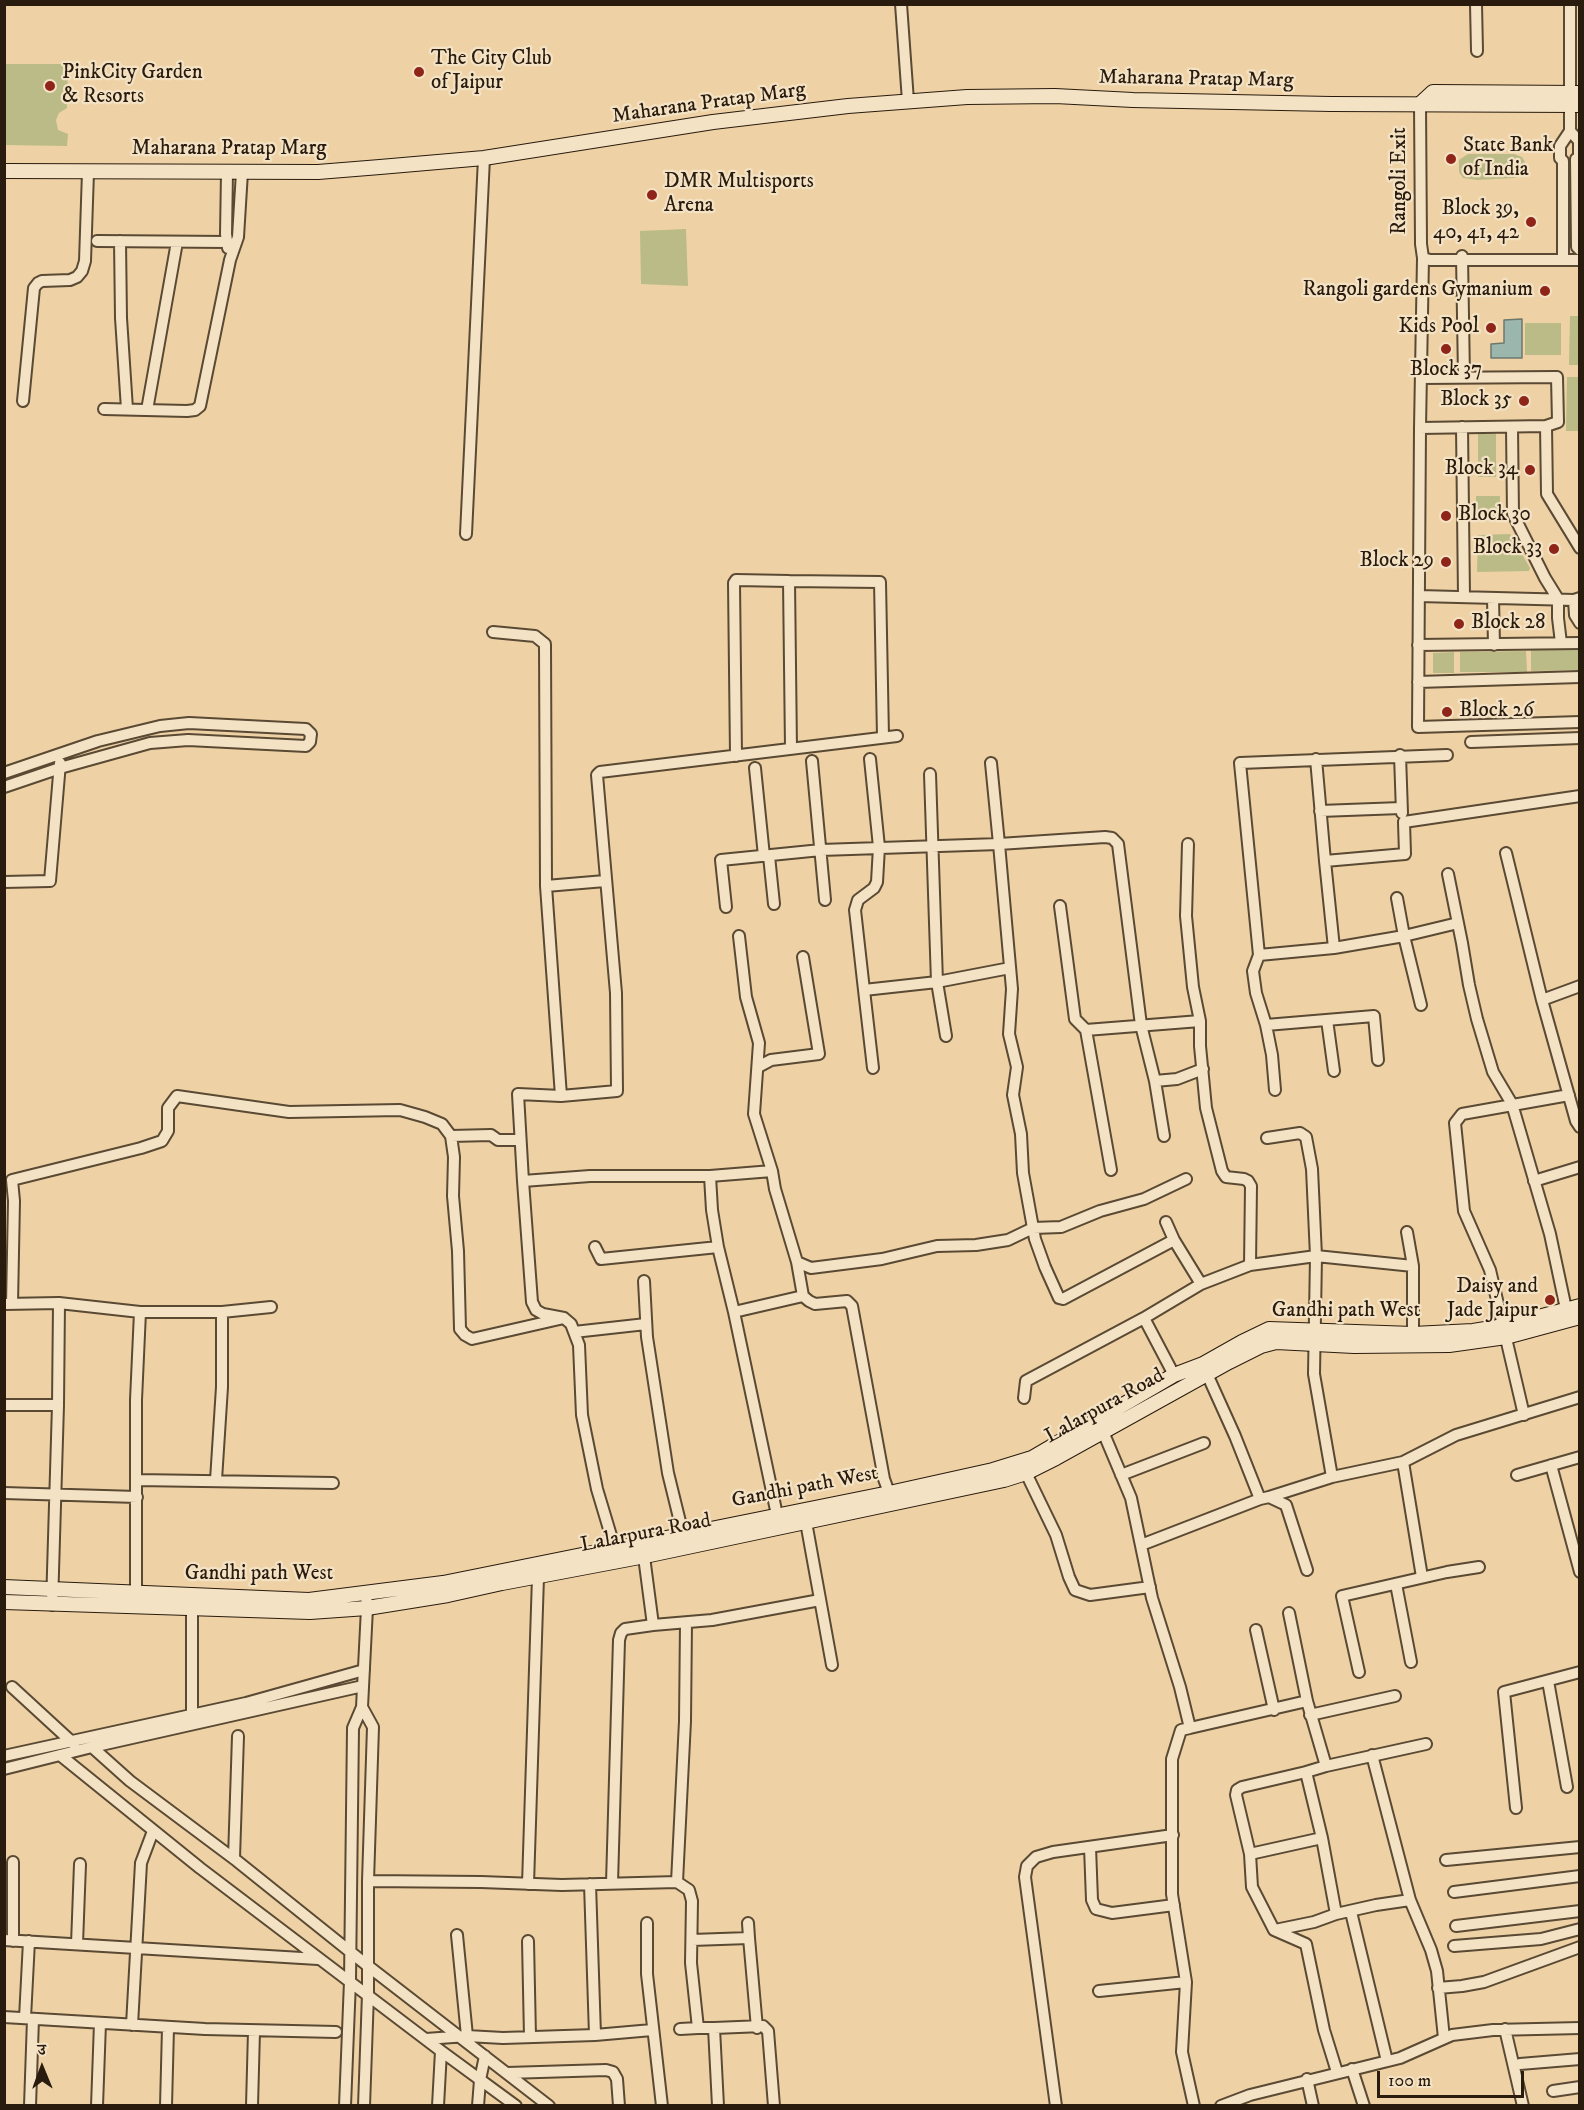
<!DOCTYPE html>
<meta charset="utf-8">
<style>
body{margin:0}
#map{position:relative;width:1584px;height:2110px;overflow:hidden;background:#eed2a6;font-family:"IM FELL DW Pica","Noto Serif Devanagari",serif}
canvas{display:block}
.frame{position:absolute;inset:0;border:6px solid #291b0d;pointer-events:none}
.north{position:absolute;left:12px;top:2038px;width:60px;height:60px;-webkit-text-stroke:4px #f4e2c5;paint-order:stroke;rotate:359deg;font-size:16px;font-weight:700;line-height:24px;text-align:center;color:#291b0d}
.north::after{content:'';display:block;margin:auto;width:21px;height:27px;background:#291b0d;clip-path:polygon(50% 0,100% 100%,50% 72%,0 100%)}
.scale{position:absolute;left:1377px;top:2071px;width:147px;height:27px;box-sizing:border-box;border:3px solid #291b0d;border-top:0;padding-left:8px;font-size:18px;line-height:21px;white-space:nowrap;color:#291b0d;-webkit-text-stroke:4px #f4e2c5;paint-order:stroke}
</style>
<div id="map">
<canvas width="1584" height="2110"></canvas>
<div class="frame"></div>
<div class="north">उ</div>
<div class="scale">100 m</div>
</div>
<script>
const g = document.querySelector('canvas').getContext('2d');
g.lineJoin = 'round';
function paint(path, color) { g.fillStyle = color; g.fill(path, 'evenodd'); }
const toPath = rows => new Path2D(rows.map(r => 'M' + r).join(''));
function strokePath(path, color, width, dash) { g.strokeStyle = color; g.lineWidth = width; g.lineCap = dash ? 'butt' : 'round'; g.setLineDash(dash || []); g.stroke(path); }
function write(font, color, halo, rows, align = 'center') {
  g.font = font + ' "IM FELL DW Pica",serif'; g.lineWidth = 4.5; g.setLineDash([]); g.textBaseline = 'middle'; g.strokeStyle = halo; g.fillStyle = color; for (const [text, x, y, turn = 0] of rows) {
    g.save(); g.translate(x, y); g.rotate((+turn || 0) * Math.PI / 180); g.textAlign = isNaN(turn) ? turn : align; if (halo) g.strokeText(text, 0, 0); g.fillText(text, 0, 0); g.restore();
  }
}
const green = toPath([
 [5,64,68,64,67,108,59,113,56,120,58,130,68,134,67,146,5,145],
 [1468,154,1514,154,1522,157,1525,162,1525,170,1523,176,1514,178,1477,180,1463,178,1459,172,1459,160],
 [1566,158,1572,158,1574,248,1567,248],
 [686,229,688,286,641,284,640,231],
 [1570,316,1579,316,1579,365,1569,365],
 [1525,323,1561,323,1561,355,1525,355],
 [1567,377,1579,377,1579,431,1566,431],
 [1478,434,1496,434,1496,477,1478,477],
 [1476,496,1500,496,1500,518,1476,518],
 [1510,534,1530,568,1529,571,1477,572,1478,535],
 [1531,650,1579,650,1579,670,1531,671],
 [1526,651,1527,672,1460,672,1460,652],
 [1454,652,1454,673,1433,673,1433,653]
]);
const water = toPath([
 [1522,319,1522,358,1491,358,1491,344,1504,343,1504,320,1522,319]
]);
const street = toPath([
 [901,4,908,101],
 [1476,4,1477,51],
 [1570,4,1570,131,1579,141,1579,163,1576,166],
 [1420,104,1421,244,1423,258,1420,428,1418,727,1580,722],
 [1576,159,1577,247,1580,250],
 [227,172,226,234,228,248],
 [97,241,228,242],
 [120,241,121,318,127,409],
 [1462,256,1464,377],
 [1423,258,1430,260,1580,260],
 [1563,260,1563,161,1560,158,1560,146,1570,131],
 [23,401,34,288,38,283,42,281,70,280,77,277,82,271,85,261,88,172],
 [104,409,187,411,195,410,200,406,230,260,238,237,242,172],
 [147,410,177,242],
 [1546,426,1547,494,1580,548],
 [1462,427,1464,597],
 [1512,427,1513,514,1545,578,1558,599,1558,618,1561,643],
 [1420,428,1546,426,1558,422,1557,377,1421,378],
 [466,534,484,158],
 [1419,596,1574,600,1580,598],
 [1493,598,1494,645],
 [1574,600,1575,615,1580,623],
 [493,632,535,636,545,644,546,886,561,1096],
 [1418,645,1580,643],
 [1418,682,1580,677],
 [897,736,600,772,597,775,616,993,617,1091,561,1096,518,1094,523,1181,590,1176,710,1176,772,1171,775,1189,797,1262,811,1268,882,1259,937,1246,976,1245,1008,1240,1033,1228,1061,1227,1100,1211,1144,1199,1186,1179],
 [1471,742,1580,738],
 [791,749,789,581,880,582,883,737],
 [1400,755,1402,813],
 [736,756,734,583,736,580,789,581],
 [1316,759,1325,861],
 [812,761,825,900],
 [991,763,999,844,1105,837,1112,838,1118,844,1141,1025,1155,1081,1164,1136],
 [755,768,764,856],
 [4,773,98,741,160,726,189,723,306,729,311,734,310,742,306,746,188,740,150,743,60,768,4,787],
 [930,774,937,982,946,1036],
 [1320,811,1401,808],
 [1188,844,1186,916,1193,987,1200,1021,1200,1046,1206,1108,1222,1171,1226,1177,1244,1179,1248,1181,1251,1186,1250,1265],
 [1506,853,1542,1000,1576,1121,1580,1127],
 [769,856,774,904],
 [1448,874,1462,943,1469,985,1477,1019,1493,1072,1512,1104,1550,1234,1566,1309],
 [4,882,50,881,60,763],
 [546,886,605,881],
 [1397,898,1404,936,1421,1005],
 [1060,906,1075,1019,1086,1030,1200,1021],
 [726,907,721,860,821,850,999,844,1012,989,1009,1034,1017,1067,1013,1095,1021,1134,1023,1173,1035,1239,1045,1267,1059,1298,1063,1299,1174,1240,1201,1284],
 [739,936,746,997,759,1043,754,1114,772,1171],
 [1334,948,1404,936,1458,923],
 [1259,955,1240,763,1447,755],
 [864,990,855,910,858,900,874,888,877,882,879,847,870,759],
 [1542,1000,1580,986],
 [1327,1020,1334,1071],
 [1266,1025,1374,1016,1378,1060],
 [1086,1030,1111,1170],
 [758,1067,771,1060,819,1054,803,957],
 [873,1068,864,990,937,982,1010,968],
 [1155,1081,1177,1079,1203,1069],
 [1275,1090,1272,1055,1266,1025,1256,993,1253,971,1259,955,1334,948,1325,861,1405,854,1404,822,1580,796],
 [451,1136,491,1135,498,1140,520,1140],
 [1267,1138,1300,1133,1306,1137,1312,1169,1316,1256,1413,1266],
 [523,1181,532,1302,536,1310,543,1314,564,1318,571,1324,579,1345,582,1415,597,1489,615,1549],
 [1534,1181,1580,1167],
 [1166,1222,1174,1240],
 [1407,1232,1413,1266,1413,1339],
 [595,1247,601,1259,718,1247,712,1210,710,1176],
 [718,1247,734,1312,777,1515],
 [797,1262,803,1296,809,1301,815,1304,847,1301,852,1306,884,1479,891,1498],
 [644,1281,647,1337,668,1473,683,1534],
 [5,1304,59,1303,140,1312,222,1312,271,1307],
 [12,1304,14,1201,12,1180,141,1148,162,1141,168,1131,168,1108,177,1096,289,1112,400,1110,425,1117,442,1124,451,1136,454,1157,453,1196,458,1251,460,1329,465,1335,472,1339,564,1318],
 [734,1312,803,1296],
 [574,1332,646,1324],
 [1174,1375,1144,1318,1201,1284,1250,1265,1316,1256,1314,1374,1332,1477,1403,1462,1456,1435,1580,1397],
 [1024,1398,1026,1381,1144,1318],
 [4,1405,58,1405],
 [1524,1415,1490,1270,1464,1211,1455,1123,1462,1114,1569,1095],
 [1101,1427,1131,1498,1152,1598,1180,1687,1190,1728,1181,1730,1172,1759,1172,1894,1186,1982,1182,2052,1194,2106],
 [1403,1462,1422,1577],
 [1551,1465,1580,1572],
 [1026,1473,1056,1535,1069,1577,1075,1590,1090,1595,1150,1587],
 [1121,1475,1204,1443],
 [1517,1475,1580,1457],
 [137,1480,333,1483],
 [216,1480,222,1387,222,1312],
 [4,1493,137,1497],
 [1269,1497,1332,1477],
 [1260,1499,1269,1497,1286,1505,1307,1570],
 [806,1522,832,1665],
 [1141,1545,1260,1499,1235,1436,1207,1374],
 [643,1549,653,1625,712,1620,820,1600],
 [1396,1584,1411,1662],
 [136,1600,136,1400,140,1312],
 [52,1605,58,1405,59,1303],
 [192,1608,192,1719],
 [1289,1613,1307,1701,1326,1766,1306,1772,1322,1838,1336,1914],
 [1256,1630,1274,1710],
 [1359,1672,1342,1596,1447,1572,1479,1567],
 [1548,1681,1567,1787],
 [12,1687,74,1744],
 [362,1707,373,1727,368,1881,368,1994,364,2106],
 [1310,1715,1395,1696],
 [1190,1728,1307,1701],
 [92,1747,130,1781,237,1861,368,1966,549,2106],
 [60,1755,200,1868,441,2051,516,2106],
 [1372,1755,1410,1900,1431,1950,1437,1971,1444,2038],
 [4,1756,246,1703,364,1670],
 [1326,1766,1426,1744],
 [4,1769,92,1747,363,1686],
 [1306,1772,1242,1787,1237,1790,1236,1795,1250,1854,1252,1887,1274,1930,1306,1944,1324,2030,1337,2072],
 [1516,1808,1504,1692,1580,1672],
 [1090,1847,1092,1900,1096,1909,1112,1913,1174,1905],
 [1250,1854,1322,1838],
 [234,1858,238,1736],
 [1446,1860,1580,1847],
 [13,1862,13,1941],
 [368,1881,481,1882,562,1885,677,1882,689,1890,692,1901,691,1963,698,2028,714,2028,718,2106],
 [677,1882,685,1721,686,1623],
 [612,1883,619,1640,621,1633,625,1629,653,1625],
 [528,1884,538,1577],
 [590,1884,595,2035],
 [1454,1892,1580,1876],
 [1351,1912,1387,2061],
 [647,1923,647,1974,662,2106],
 [748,1923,749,1938],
 [1456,1926,1580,1911],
 [1275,1930,1314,1922,1336,1914,1376,1905,1410,1900],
 [457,1935,467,2036],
 [4,1940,318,1959],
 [692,1940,749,1938,757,2028],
 [528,1941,530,2037],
 [77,1944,80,1864],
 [1454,1946,1541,1939,1580,1929],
 [1438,1988,1462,1986,1484,1982,1580,1947],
 [1099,1991,1186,1982],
 [4,2017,205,2029,336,2032],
 [25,2018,29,1941],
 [132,2025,141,1863,153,1831],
 [714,2028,763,2026,768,2031,774,2106],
 [680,2029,698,2028],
 [1505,2029,1523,2106],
 [426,2039,467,2036,503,2038,595,2035,652,2030],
 [1520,2064,1580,2059],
 [1352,2069,1364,2106],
 [507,2073,606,2070,613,2072,617,2079,619,2106],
 [1307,2079,1313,2106],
 [1553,2091,1580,2087],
 [30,2106,33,2019],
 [97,2106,100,2023],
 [166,2106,168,2028],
 [252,2106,254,2031],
 [345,2106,350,1981,353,1728,362,1707,367,1608,366,1593],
 [438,2106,441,2051],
 [478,2106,480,2080,485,2056],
 [1056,2106,1025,1877,1027,1866,1036,1857,1053,1852,1173,1835],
 [1221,2106,1250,2095,1400,2058,1452,2035,1493,2030,1580,2028]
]);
const secondary = toPath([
 [1420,104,1433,92,1580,93],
 [4,171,318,172,380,167,484,158,713,122,848,106,967,97,1055,96,1133,100,1331,104,1580,105],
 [4,1587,309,1600,443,1583,889,1493,993,1470,1032,1458,1174,1375,1203,1364,1242,1342,1269,1329,1413,1334,1473,1331,1504,1326,1580,1306],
 [4,1602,310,1612,367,1608,448,1595,502,1583,645,1556,1004,1480,1026,1473,1056,1458,1229,1362,1261,1346,1276,1342,1354,1346,1449,1345,1506,1337,1580,1317]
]);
const markers = [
 [419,72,6,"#8f2418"],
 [50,86,6,"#8f2418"],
 [1451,159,6,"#8f2418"],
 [652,195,6,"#8f2418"],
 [1531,222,6,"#8f2418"],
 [1545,291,6,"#8f2418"],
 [1491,328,6,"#8f2418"],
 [1446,349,6,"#8f2418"],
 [1524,401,6,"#8f2418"],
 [1530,470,6,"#8f2418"],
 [1446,516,6,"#8f2418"],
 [1554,549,6,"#8f2418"],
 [1446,562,6,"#8f2418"],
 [1459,624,6,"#8f2418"],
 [1447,712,6,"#8f2418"],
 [1550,1300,6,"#8f2418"]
];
const poiNames = [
 ["The City Club",431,60,"left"],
 ["of Jaipur",431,84,"left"],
 ["PinkCity Garden",62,74,"left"],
 ["& Resorts",62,98,"left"],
 ["State Bank",1463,147,"left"],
 ["of India",1463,171,"left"],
 ["DMR Multisports",664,183,"left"],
 ["Arena",664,207,"left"],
 ["Block 39,",1519,210],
 ["40, 41, 42",1519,234],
 ["Rangoli gardens Gymanium",1533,291],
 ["Kids Pool",1479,328],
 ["Block 37",1446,371,"center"],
 ["Block 35",1512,401],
 ["Block 34",1518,470],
 ["Block 30",1458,516,"left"],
 ["Block 33",1542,549],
 ["Block 29",1434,562],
 ["Block 28",1471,624,"left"],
 ["Block 26",1459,712,"left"],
 ["Daisy and",1538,1288],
 ["Jade Jaipur",1538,1312]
];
const streetNames = [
 ["Maharana Pratap Marg",1196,80,1],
 ["Maharana Pratap Marg",709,104,-8],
 ["Maharana Pratap Marg",229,150],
 ["Rangoli Exit",1401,181,-90],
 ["Gandhi path West",1346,1312],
 ["Lalarpura Road",1105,1407,-29],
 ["Gandhi path West",805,1488,-11],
 ["Lalarpura Road",646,1534,-11],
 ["Gandhi path West",259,1575]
];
paint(green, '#babb86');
paint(water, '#9ab6ad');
strokePath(water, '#6d786d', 1.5);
strokePath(street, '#5a4933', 14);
strokePath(secondary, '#291b0d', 16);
strokePath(street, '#f4e2c5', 10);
strokePath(secondary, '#f4e2c5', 14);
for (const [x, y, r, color] of markers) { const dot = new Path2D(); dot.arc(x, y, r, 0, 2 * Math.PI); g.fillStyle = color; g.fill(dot); strokePath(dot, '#f4e2c5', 2); }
write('21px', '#291b0d', '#f4e2c5', poiNames, 'right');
write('21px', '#291b0d', '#f4e2c5', streetNames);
</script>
